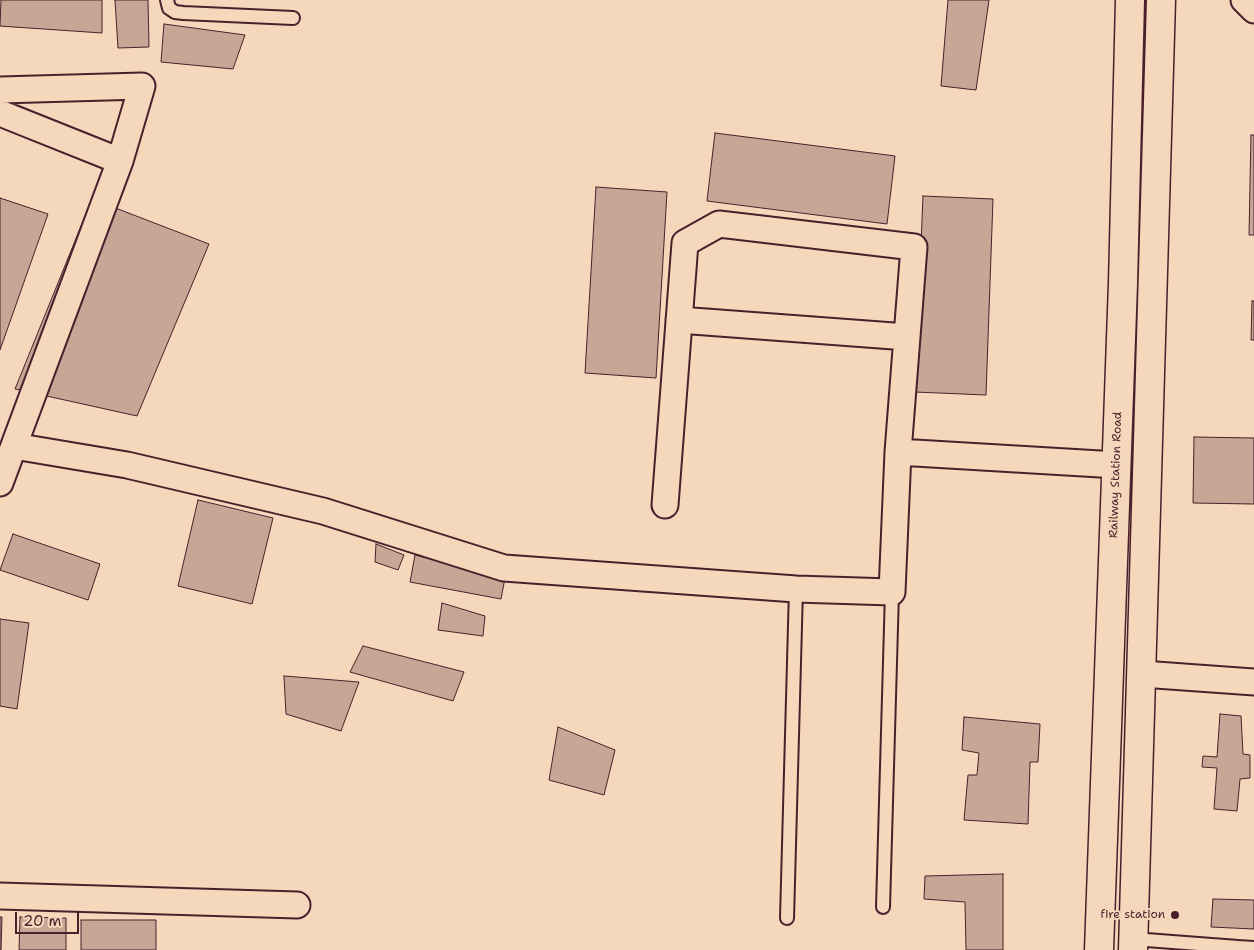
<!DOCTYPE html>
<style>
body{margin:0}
#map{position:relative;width:1254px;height:950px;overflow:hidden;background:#f5d7bb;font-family:"Shantell Sans",sans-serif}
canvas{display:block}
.scale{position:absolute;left:15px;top:912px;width:64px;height:22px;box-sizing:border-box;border:2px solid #4a1f2b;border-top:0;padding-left:6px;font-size:15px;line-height:18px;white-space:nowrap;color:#4a1f2b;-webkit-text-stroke:4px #f5d7bb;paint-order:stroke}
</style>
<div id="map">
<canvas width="1254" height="950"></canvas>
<div class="scale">20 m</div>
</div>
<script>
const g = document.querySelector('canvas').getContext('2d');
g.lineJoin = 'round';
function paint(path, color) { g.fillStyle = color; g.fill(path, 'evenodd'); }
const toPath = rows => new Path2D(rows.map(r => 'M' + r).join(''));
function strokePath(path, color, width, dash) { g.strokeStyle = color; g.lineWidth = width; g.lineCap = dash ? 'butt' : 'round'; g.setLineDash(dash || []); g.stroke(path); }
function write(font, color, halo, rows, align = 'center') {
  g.font = font + ' "Shantell Sans",sans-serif'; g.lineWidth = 4; g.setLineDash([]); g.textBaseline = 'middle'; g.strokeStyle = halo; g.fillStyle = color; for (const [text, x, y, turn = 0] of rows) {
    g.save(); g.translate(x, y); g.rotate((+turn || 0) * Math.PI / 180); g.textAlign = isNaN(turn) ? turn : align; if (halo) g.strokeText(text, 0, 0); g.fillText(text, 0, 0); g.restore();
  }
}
const building = toPath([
 [1,0,102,0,102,33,0,26,1,0],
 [115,0,148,0,149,47,118,48,115,0],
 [948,0,989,0,976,90,941,86,948,0],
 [164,24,245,35,233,69,161,62,164,24],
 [715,133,895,156,887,224,707,201,715,133],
 [1251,135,1254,135,1254,235,1249,235,1251,135],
 [596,187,667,192,656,378,585,373,596,187],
 [923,196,993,199,986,395,915,392,923,196],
 [0,198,48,214,0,350,0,198],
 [92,199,209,244,137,416,15,389,92,199],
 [1252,301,1254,301,1254,340,1251,340,1252,301],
 [1194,437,1254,438,1254,504,1193,503,1194,437],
 [198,500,273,518,252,604,178,586,198,500],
 [13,534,100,564,88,600,0,570,13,534],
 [376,544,404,555,398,570,375,562,376,544],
 [415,555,505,578,501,599,410,582,415,555],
 [442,603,485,616,483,636,438,630,442,603],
 [0,619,29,623,17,709,0,706,0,619],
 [363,646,464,672,453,701,350,672,363,646],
 [284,676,359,682,341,731,286,714,284,676],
 [1220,714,1241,716,1243,754,1250,755,1250,778,1240,779,1237,811,1214,809,1217,768,1202,767,1203,756,1217,757,1220,714],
 [964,717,1040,724,1038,762,1030,762,1028,824,964,820,968,775,977,775,979,753,962,750,964,717],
 [558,727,615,750,604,795,549,780,558,727],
 [1003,874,1003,950,966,950,965,902,924,899,925,876,1003,874],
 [1213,899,1254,900,1254,929,1211,927,1213,899],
 [0,917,2,917,1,950,0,950,0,917],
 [20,917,66,918,66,950,19,950,20,917],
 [81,920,156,920,156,950,81,950,81,920]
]);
const service = toPath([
 [167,0,169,8,175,12,183,13,293,18],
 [883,907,892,592],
 [787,918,796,589],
 [1133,939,1238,947,1238,950],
 [1238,947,1254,948]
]);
const minor = toPath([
 [1244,0,1254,10],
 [0,90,142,86,120,161,0,483],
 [0,113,120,161],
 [679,320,907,337],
 [14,446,127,465,323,511,504,568,796,589,892,592,898,452,914,247,719,224,685,243,665,505],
 [898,452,1117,465],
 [1142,674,1254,682],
 [0,896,297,905]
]);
const tertiary = toPath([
 [1099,950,1123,283,1130,0],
 [1133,950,1161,0]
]);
const markers = [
 [1175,915,5,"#4a1f2b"]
];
const streetNames = [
 ["Railway Station Road",1116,475,-88]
];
const poiNames = [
 ["fire station",1165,915]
];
paint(building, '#c8a695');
strokePath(building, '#4a1f2b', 1);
strokePath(service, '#4a1f2b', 16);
strokePath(minor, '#4a1f2b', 29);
strokePath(tertiary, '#4a1f2b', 31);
strokePath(service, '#f5d7bb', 12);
strokePath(minor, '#f5d7bb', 25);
strokePath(tertiary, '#f5d7bb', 28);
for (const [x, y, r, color] of markers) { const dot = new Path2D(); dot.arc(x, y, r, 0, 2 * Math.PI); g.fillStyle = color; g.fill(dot); strokePath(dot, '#f5d7bb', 2); }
write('12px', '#4a1f2b', '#f5d7bb', streetNames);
write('12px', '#4a1f2b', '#f5d7bb', poiNames, 'right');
</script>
